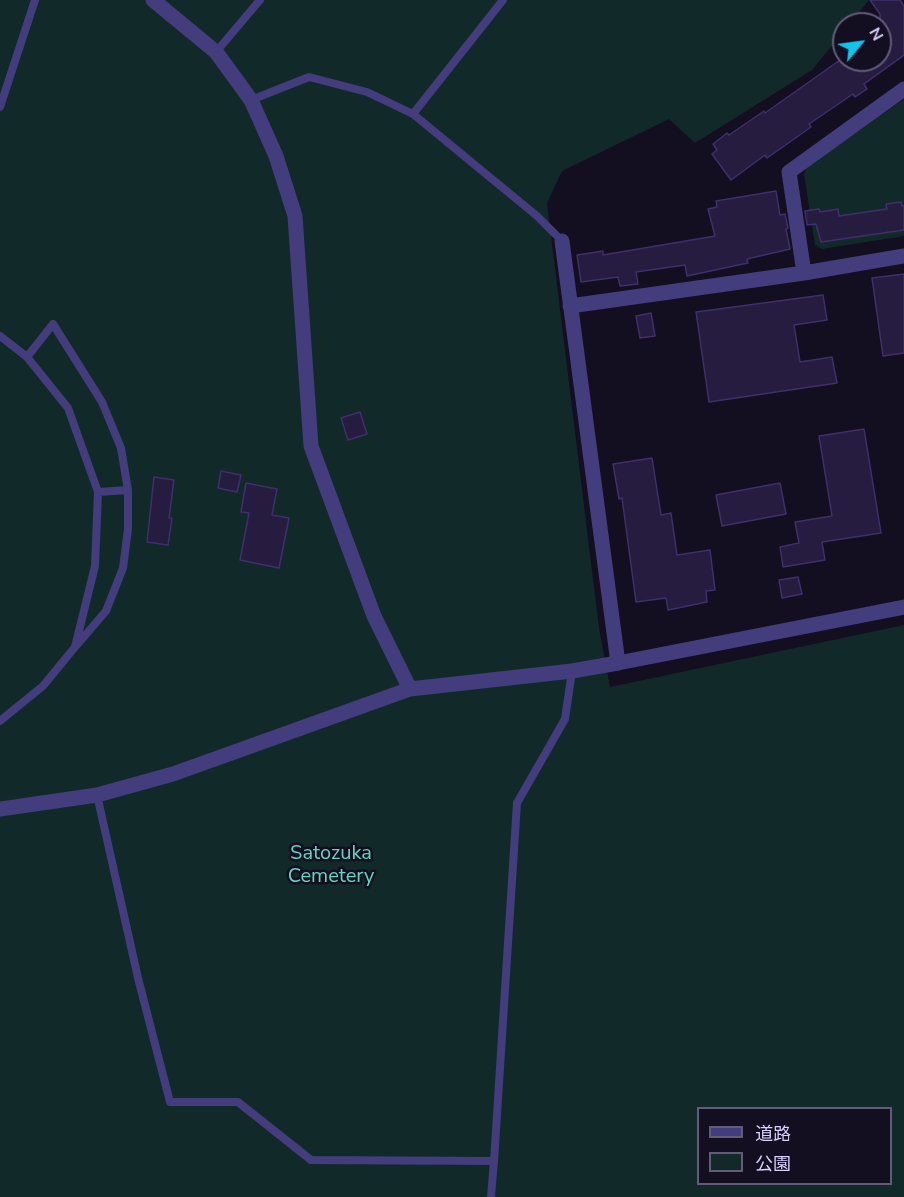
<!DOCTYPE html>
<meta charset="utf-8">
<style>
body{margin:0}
#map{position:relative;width:904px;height:1197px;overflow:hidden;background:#130e20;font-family:"Nunito Sans","Noto Sans JP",sans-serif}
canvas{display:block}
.legend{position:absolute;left:697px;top:1107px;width:195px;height:78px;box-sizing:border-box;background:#130e20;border:2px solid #625c78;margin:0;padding:8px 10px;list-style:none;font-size:18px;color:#d9d1fc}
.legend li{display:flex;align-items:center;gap:12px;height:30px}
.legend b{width:30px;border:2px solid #625c78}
.north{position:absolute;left:832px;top:12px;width:60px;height:60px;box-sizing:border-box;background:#130e20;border:2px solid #625c78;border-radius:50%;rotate:61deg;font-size:16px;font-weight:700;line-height:24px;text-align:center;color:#d9d1fc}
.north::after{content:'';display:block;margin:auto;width:21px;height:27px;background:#0ec6eb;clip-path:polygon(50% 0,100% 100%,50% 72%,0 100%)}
</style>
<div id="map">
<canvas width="904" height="1197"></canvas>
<ul class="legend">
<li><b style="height:8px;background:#433c7d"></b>道路</li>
<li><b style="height:16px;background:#12292a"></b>公園</li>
</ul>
<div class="north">N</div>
</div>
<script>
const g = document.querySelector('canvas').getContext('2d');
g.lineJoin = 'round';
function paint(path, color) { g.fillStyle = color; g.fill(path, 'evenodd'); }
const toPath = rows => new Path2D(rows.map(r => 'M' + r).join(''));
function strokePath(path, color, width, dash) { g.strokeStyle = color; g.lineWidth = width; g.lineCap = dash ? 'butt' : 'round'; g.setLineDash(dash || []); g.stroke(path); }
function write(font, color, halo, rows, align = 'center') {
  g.font = font + ' "Nunito Sans",sans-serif'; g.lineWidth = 5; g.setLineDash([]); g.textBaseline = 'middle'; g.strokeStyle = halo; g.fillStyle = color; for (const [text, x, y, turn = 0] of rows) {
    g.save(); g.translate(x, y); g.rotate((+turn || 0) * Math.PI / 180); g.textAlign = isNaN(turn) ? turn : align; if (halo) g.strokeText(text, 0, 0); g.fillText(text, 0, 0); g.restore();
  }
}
const green = toPath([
 [0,0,869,0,850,24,844,24,844,31,812,70,695,143,669,119,562,171,547,203,599,628,610,687,904,625,904,1197,0,1197],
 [698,1108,890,1108,890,1184,698,1184],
 [904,99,904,236,822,249,815,245,804,174,807,167]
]);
const building = toPath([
 [870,0,900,0,904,6,904,55,864,84,867,89,855,97,853,94,809,124,811,127,787,144,767,158,765,155,731,180,712,154,717,150,713,144,727,133,729,135,764,111,765,113,840,60,880,60,880,14,870,0],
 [776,191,780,215,785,214,788,228,786,229,790,249,747,259,748,263,687,276,685,265,636,272,638,284,620,286,618,277,581,282,577,255,603,251,603,255,715,236,708,209,717,207,716,201,776,191],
 [901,202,902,206,904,206,904,230,821,242,816,224,807,225,805,211,819,209,820,212,838,209,839,216,887,209,886,204,901,202],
 [904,274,904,353,883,356,872,278,904,274],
 [823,295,827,320,794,325,800,362,832,357,837,383,709,402,696,312,823,295],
 [651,313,655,336,640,338,636,316,651,313],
 [360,412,367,434,348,440,341,418,360,412],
 [864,429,881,533,822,542,825,560,783,567,780,547,799,543,795,522,832,516,819,436,864,429],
 [652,458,661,515,671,513,677,555,710,550,715,590,706,591,707,602,668,610,666,598,636,602,622,498,619,499,613,464,652,458],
 [221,471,241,475,237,492,218,488,221,471],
 [154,477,174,480,169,518,172,518,168,545,147,542,154,477],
 [246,483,277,489,272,515,289,518,279,568,240,560,249,513,241,512,246,483],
 [780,483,786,514,722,526,716,495,780,483],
 [798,577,802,594,782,598,779,580,798,577]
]);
const service = toPath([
 [216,52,260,0],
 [251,100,309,77,367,92,413,114,537,216,562,241],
 [0,107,35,0],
 [413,114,503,0],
 [0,336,27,357,68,408,98,492,95,566,75,647,43,686,0,721],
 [27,357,53,324,102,402,121,448,128,490,128,529,123,568,106,611,76,646],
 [98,492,128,490],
 [97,795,138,978,170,1102,238,1102,311,1160,494,1161,517,803,565,719,572,671],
 [491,1197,494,1161]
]);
const minor = toPath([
 [153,0,216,52,251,100,276,156,295,216,311,446,374,616,410,689],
 [804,273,789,172,904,89],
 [570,306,804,273,904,256],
 [0,809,97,795,173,774,410,689,572,671,618,663,562,241]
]);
const tertiary = toPath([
 [618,663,904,607]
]);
const parkNames = [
 ["Satozuka",331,854],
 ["Cemetery",331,877]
];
paint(green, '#12292a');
paint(building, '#261c40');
strokePath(building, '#3f2f6b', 1.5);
strokePath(service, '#433c7d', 8);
strokePath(minor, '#433c7d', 15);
strokePath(tertiary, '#433c7d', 15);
write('20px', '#61d7c2', '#130e20', parkNames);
</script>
